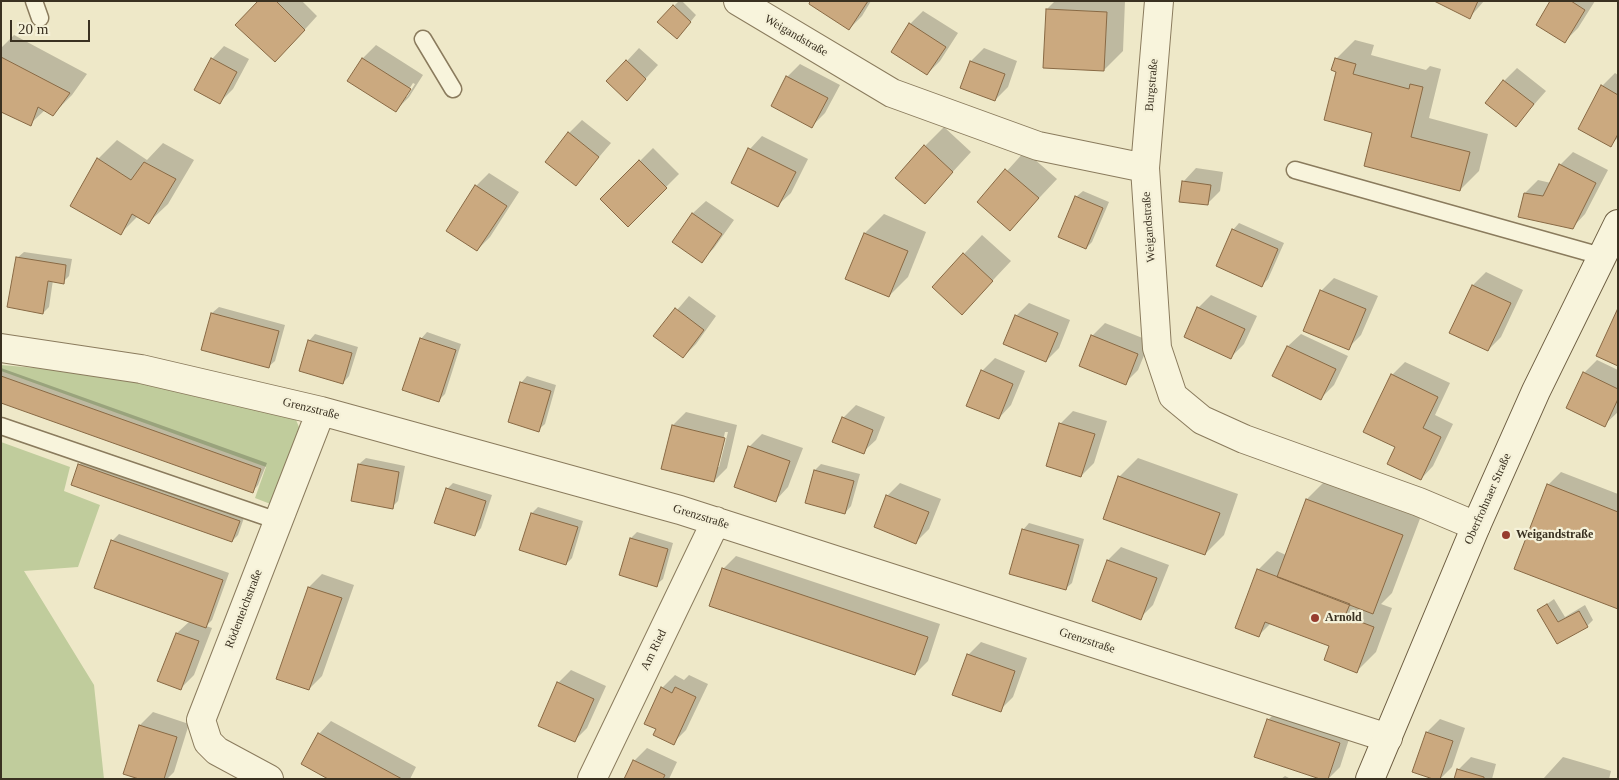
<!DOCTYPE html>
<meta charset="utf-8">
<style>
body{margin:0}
#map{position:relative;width:1619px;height:780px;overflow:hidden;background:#eee8c8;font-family:"Times New Roman",serif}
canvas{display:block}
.frame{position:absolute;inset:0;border:2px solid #3a3121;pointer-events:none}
.scale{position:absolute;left:10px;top:20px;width:80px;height:22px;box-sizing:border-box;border:2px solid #3a3121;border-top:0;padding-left:6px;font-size:15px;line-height:18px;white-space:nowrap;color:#3a3121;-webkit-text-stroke:4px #f5f1d8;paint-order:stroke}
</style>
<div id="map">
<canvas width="1619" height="780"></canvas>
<div class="frame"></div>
<div class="scale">20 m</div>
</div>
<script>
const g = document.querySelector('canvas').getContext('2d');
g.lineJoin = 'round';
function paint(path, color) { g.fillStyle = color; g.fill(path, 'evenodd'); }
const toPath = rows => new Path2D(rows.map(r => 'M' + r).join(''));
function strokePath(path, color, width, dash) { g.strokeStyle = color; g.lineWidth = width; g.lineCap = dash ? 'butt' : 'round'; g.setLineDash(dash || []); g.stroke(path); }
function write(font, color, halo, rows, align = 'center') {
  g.font = font + ' "Times New Roman",serif'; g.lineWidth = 4.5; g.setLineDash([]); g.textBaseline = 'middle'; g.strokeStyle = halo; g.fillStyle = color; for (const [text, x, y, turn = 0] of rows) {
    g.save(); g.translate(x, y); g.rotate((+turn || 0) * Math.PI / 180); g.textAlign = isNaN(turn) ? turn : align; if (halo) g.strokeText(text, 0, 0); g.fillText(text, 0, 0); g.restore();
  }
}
const green = toPath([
 [1,365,60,370,146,384,294,415,301,432,273,505,255,498,266,467,1,371],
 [1,442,70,467,64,491,100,505,78,567,24,571,94,685,104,779,1,779]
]);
const shadow = toPath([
 [259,1,302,1,317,16,288,48],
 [679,1,682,1,696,15,683,31,659,21],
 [812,1,871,1,862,16,849,29],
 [1055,1,1125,1,1123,51,1104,70,1047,9],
 [1436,1,1484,1,1470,17],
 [1552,1,1595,1,1578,28,1565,41],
 [923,11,958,33,940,61,927,74,892,52,910,24],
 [14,35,87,74,72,95,53,114,45,110,30,124,1,110,1,48],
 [1355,40,1374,45,1371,55,1426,70,1430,66,1441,69,1429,118,1488,134,1479,171,1460,190,1374,132,1338,71,1336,59],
 [376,45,423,75,409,97,396,110,349,80,363,58],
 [413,83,415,84,407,97,404,97],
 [224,46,249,59,233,89,220,102,212,59],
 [639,48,658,65,627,99,627,61],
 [984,48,1017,61,1008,87,995,100,961,87,971,61],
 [800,64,840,85,825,113,812,126,773,105,787,77],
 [1517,68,1546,91,1516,125,1504,81],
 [1615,73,1618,75,1618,138,1610,145,1602,86],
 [582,120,611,143,576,184,569,133],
 [944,127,971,152,925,202,925,146],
 [762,136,808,159,791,193,778,205,750,149],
 [117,140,147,160,163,143,194,160,168,204,149,222,138,216,121,233,98,159],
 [653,148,679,174,628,225,602,199],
 [1025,151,1057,179,1010,229,979,202],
 [1573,152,1608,170,1585,214,1572,228,1525,193,1538,180,1551,183,1560,165],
 [1196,168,1223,172,1220,191,1207,204,1184,181],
 [489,173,519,192,490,237,477,250,447,230,476,186],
 [1083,191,1109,202,1092,242,1086,248,1076,197],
 [706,201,734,220,714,248,701,261,673,242,693,213],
 [884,214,926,232,908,277,889,296,846,278,865,233],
 [1239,223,1284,243,1268,279,1262,285,1233,230],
 [982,235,1011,261,962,313,964,254],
 [24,252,72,259,69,276,63,282,53,280,49,307,43,313,17,258],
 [1486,272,1523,290,1501,337,1488,350,1451,332,1473,285],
 [1334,278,1378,296,1361,335,1348,348,1321,291],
 [1211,295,1257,316,1244,344,1231,357,1198,308],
 [689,296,716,316,696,344,683,357,655,336],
 [1029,303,1070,320,1059,348,1046,361,1016,316],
 [219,307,285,325,275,361,268,367,203,349,212,313],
 [1105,323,1150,341,1138,370,1125,383,1092,336],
 [427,332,461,344,445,394,438,401,421,339],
 [315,334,358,347,349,376,343,383,309,341],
 [1301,334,1348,356,1334,385,1321,398,1288,346],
 [995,358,1025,371,1011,405,999,418,982,371],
 [1597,360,1618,370,1618,412,1604,425,1584,373],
 [1405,362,1450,383,1435,415,1453,424,1433,466,1421,479,1396,446,1392,375],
 [1,368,267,463,258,485,252,492,1,402],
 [527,376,556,385,545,424,538,430,521,383],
 [856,405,885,417,876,440,863,452,843,418],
 [1073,411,1107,421,1094,463,1081,476,1060,424],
 [686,412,737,425,727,468,714,481,663,468,673,425],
 [725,432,728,432,719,467,717,467],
 [762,434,803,448,788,487,776,500,749,447],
 [366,458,405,466,398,501,392,507,359,464],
 [1138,458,1238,494,1224,535,1205,554,1119,477],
 [85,459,245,515,238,535,232,541,79,465],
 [821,464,860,474,851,506,845,513,806,502,815,470],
 [1561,472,1618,494,1618,608,1548,485],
 [1326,480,1421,516,1392,593,1381,604,1392,608,1376,652,1357,671,1330,645,1271,623,1259,635,1258,570,1277,551,1286,555,1307,499],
 [453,483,492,495,481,528,475,535,447,489],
 [900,483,941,499,929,529,916,542,887,496],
 [538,507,583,521,572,558,566,564,520,550,532,513],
 [1029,523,1084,539,1072,583,1065,589,1023,530],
 [637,532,673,543,663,579,656,585,631,538],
 [119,534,229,573,212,620,206,626,212,628,194,675,181,688,177,633,190,621,96,587,113,540],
 [1121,547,1169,565,1153,605,1140,618,1093,600,1108,560],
 [736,556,940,624,928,661,915,674,723,569],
 [322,574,354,585,322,676,309,689,278,678,309,587],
 [1554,599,1565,617,1585,605,1593,620,1587,626,1557,643,1539,610],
 [981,642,1027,658,1013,697,1000,710,968,655],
 [571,670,606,686,587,728,574,741,558,683],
 [675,675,684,680,689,675,708,684,686,730,673,743,657,728,662,688],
 [1281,707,1352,730,1340,767,1328,779,1268,720],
 [153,712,189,724,174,772,167,779,143,779,140,725],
 [1440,719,1465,728,1452,767,1440,779,1414,771,1427,732],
 [331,721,416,767,410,779,331,779,319,734],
 [647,748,677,762,669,779,625,779,634,761],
 [1471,757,1496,764,1492,779,1455,779,1458,770],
 [1563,757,1611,771,1609,779,1543,779],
 [1285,776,1291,779,1281,779]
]);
const building = toPath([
 [258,1,276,1,305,30,275,62,235,25,258,1],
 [810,1,868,1,849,30,809,4,810,1],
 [1434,1,1478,1,1470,19,1434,1],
 [1550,1,1571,1,1585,10,1565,43,1536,25,1550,1],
 [673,5,691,22,677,39,657,22,673,5],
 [1046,9,1107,12,1104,71,1043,68,1046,9],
 [909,23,946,47,927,75,891,52,909,23],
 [1,57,70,93,53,116,38,107,31,126,1,112,1,57],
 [211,58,237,72,220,104,194,90,211,58],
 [362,58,411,89,396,112,347,81,362,58],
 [1335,58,1356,64,1353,74,1409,89,1410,84,1423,87,1411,137,1470,152,1460,191,1364,166,1372,133,1324,120,1336,72,1331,70,1335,58],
 [626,60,646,79,627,101,606,81,626,60],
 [970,61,1005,74,995,101,960,88,970,61],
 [786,76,828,98,812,128,771,106,786,76],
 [1503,80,1534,104,1516,127,1485,103,1503,80],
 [1601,85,1618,95,1618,134,1611,147,1578,129,1601,85],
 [568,132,599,157,576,186,545,162,568,132],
 [924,145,953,172,925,204,895,178,924,145],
 [748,148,796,172,778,207,731,183,748,148],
 [97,158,131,180,144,162,176,179,149,224,132,214,121,235,70,206,97,158],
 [639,160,667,188,628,227,600,199,639,160],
 [1559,164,1596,183,1573,229,1518,217,1524,193,1543,196,1559,164],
 [1005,169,1039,198,1010,231,977,202,1005,169],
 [1182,181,1211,185,1208,205,1179,202,1182,181],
 [475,185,507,206,477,251,446,231,475,185],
 [1075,196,1103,208,1086,249,1058,237,1075,196],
 [692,213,722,234,702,263,672,242,692,213],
 [1232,229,1278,249,1262,287,1216,266,1232,229],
 [864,233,908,251,889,297,845,279,864,233],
 [963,253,993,281,962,315,932,287,963,253],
 [16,257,66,265,64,284,48,281,43,314,7,307,16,257],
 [1472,285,1511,303,1488,351,1449,333,1472,285],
 [1320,290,1366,309,1349,350,1303,331,1320,290],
 [1197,307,1245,329,1231,359,1184,337,1197,307],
 [675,308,704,330,683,358,653,336,675,308],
 [1618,308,1618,366,1596,356,1618,308],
 [211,313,279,331,269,368,201,350,211,313],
 [1015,315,1058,333,1046,362,1003,344,1015,315],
 [1091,335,1138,354,1126,385,1079,366,1091,335],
 [420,338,456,350,439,402,402,390,420,338],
 [308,340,352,353,343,384,299,371,308,340],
 [1287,346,1336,369,1321,400,1272,376,1287,346],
 [981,370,1013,384,999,419,966,406,981,370],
 [1583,372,1618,389,1618,399,1605,427,1566,408,1583,372],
 [1391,374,1438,397,1423,428,1441,437,1421,480,1387,464,1395,447,1363,432,1391,374],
 [1,376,261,469,253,493,1,403,1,376],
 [520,382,551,391,539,432,508,422,520,382],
 [842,417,873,430,864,454,832,442,842,417],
 [1059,423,1095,434,1081,477,1046,466,1059,423],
 [672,425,725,438,714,482,661,469,672,425],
 [748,446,790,461,776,502,734,487,748,446],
 [78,464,240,521,232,542,71,485,78,464],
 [358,464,399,472,393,509,351,501,358,464],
 [814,470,854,481,845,514,805,503,814,470],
 [1118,476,1220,513,1205,555,1103,519,1118,476],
 [1547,484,1618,512,1618,609,1514,569,1547,484],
 [446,488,486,501,475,536,434,523,446,488],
 [886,495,929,512,916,544,874,527,886,495],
 [1306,499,1403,535,1373,614,1277,577,1306,499],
 [531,513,578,527,566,565,519,550,531,513],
 [1022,529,1079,545,1066,590,1009,574,1022,529],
 [630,538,668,549,657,587,619,575,630,538],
 [111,540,223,580,206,628,94,588,111,540],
 [1107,560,1157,578,1141,620,1092,601,1107,560],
 [722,568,928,637,915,675,709,606,722,568],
 [1257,569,1350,604,1345,616,1374,627,1357,673,1324,660,1329,646,1265,622,1259,637,1235,628,1257,569],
 [308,587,342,598,309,690,276,679,308,587],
 [1547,604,1558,622,1579,611,1588,627,1557,644,1537,610,1547,604],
 [176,633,199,641,181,690,157,681,176,633],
 [967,654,1015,671,1001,712,952,695,967,654],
 [557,682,594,699,575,742,538,726,557,682],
 [661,687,672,693,675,687,696,697,674,745,653,735,656,729,644,724,661,687],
 [1267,719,1340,743,1328,779,1320,779,1254,757,1267,719],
 [139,725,177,737,164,779,139,779,123,774,139,725],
 [1426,732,1453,741,1440,779,1433,779,1412,772,1426,732],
 [318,733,380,767,402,779,328,779,301,764,318,733],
 [633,760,665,775,663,779,624,779,633,760],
 [1457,769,1484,777,1484,779,1454,779,1457,769]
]);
const service = toPath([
 [34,1,40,18],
 [423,39,453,89],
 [1295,170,1601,256],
 [1,426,278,521]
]);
const minor = toPath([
 [738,1,892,93,1038,146,1145,168],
 [1159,1,1145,168,1157,348,1173,396,1202,420,1244,439,1419,502,1476,526],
 [1,348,141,369,321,411,680,510,1388,738],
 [269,779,217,751,208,742,201,720,321,411],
 [592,779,716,521]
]);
const secondary = toPath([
 [1370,779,1476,526,1536,391,1618,224]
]);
const markers = [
 [1506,535,5,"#973d2f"],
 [1315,618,5,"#973d2f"]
];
const streetNames = [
 ["Weigandstraße",796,36,30],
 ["Burgstraße",1152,85,-85],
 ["Weigandstraße",1149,227,-94],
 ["Grenzstraße",311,409,14],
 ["Oberfrohnaer Straße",1488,499,-66],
 ["Grenzstraße",701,517,17],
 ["Rödenteichstraße",244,609,-69],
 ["Grenzstraße",1087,641,18],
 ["Am Ried",654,650,-64]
];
const poiNames = [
 ["Weigandstraße",1516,535],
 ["Arnold",1325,618]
];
paint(green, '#c0cc9c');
paint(shadow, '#0003');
paint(building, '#cba97f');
strokePath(building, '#886944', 1);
strokePath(service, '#8a7b5d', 19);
strokePath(minor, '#8a7b5d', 30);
strokePath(secondary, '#6c5c40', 30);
strokePath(service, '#f8f4dc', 16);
strokePath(minor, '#f8f4dc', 28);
strokePath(secondary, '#f8f4dc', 28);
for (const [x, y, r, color] of markers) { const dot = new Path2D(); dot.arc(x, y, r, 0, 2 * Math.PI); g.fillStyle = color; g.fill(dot); strokePath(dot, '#f5f1d8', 2); }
write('12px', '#3a3121', '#f5f1d8', streetNames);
write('bold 12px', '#3a3121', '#f5f1d8', poiNames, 'left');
</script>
